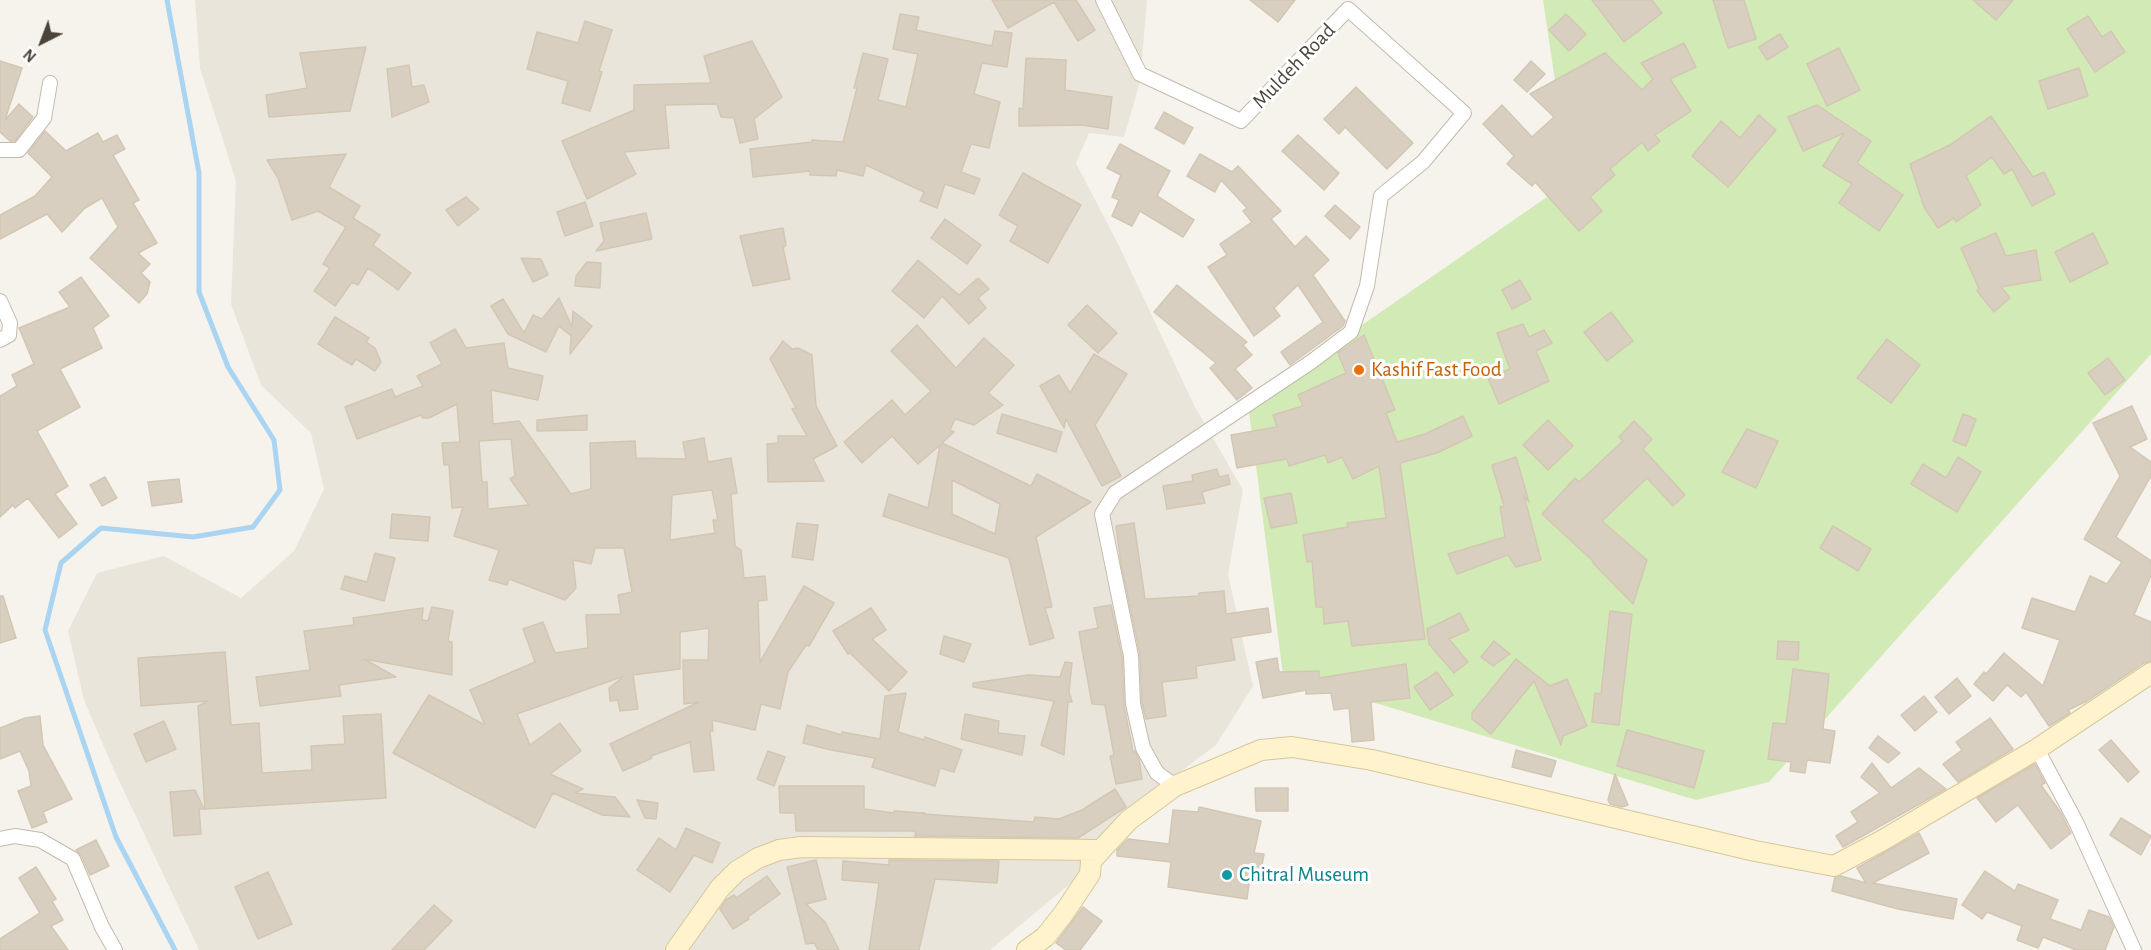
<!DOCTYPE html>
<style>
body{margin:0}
#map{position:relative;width:2151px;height:950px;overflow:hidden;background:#f6f3ec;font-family:"Alegreya Sans",sans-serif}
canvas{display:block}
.north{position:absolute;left:12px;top:12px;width:60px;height:60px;-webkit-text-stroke:4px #fff;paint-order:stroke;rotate:222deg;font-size:16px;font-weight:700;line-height:24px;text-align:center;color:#4b4439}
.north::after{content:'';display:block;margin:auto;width:21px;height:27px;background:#4b4439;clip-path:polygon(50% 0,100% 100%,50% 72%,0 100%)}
</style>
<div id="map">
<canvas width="2151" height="950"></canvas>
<div class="north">N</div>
</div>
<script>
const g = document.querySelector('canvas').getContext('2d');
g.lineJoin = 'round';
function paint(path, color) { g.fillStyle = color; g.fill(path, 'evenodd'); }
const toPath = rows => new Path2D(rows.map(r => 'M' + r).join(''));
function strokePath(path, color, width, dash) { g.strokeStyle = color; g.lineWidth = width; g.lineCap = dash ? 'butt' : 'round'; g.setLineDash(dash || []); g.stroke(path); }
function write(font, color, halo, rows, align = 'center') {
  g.font = font + ' "Alegreya Sans",sans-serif'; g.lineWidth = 6; g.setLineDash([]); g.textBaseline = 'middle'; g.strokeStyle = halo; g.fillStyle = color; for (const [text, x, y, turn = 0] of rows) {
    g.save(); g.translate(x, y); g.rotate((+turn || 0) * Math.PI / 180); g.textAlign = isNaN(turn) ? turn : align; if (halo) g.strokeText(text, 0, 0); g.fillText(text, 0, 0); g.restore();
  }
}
const residential = toPath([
 [195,0,1147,0,1140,82,1124,137,1089,133,1076,163,1120,248,1195,407,1243,490,1228,574,1253,686,1216,745,1113,822,1087,870,990,950,199,950,114,770,84,700,68,631,97,573,164,556,241,598,294,551,324,489,311,433,261,385,231,304,236,181,200,68]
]);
const green = toPath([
 [1543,0,2151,0,2151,354,1769,782,1696,800,1283,675,1248,404,1570,181]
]);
const stream = toPath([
 [167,0,199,173,199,292,228,367,274,440,280,490,253,527,193,537,101,528,61,563,45,630,116,837,175,950]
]);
const building = toPath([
 [992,0,1076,0,1095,30,1078,41,1054,2,1008,28,992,0],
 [1250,0,1295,0,1278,22,1250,0],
 [1592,0,1652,0,1662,13,1624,42,1592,0],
 [1713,0,1744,0,1756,39,1728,48,1713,0],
 [1973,0,2013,0,1996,20,1973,0],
 [900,14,919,17,916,30,992,46,995,31,1012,33,1007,67,982,63,974,94,1000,102,989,148,971,144,961,172,980,179,974,194,945,184,937,208,920,201,924,192,866,165,863,176,837,170,836,176,810,175,810,171,753,177,750,149,812,142,812,140,843,142,857,88,854,88,863,53,888,59,878,100,906,107,918,54,893,49,900,14],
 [1566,14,1586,34,1569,51,1549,30,1566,14],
 [2088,16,2102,37,2111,31,2125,52,2095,72,2067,29,2088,16],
 [585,21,612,30,599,71,602,72,590,111,562,103,568,81,527,69,537,32,578,43,585,21],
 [1780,34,1788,47,1767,60,1759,47,1780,34],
 [752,41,782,97,754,119,758,139,740,143,734,118,721,117,717,104,665,105,669,148,624,152,636,174,587,199,562,141,634,110,634,85,711,83,704,56,752,41],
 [1684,43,1696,67,1670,79,1691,111,1655,135,1660,141,1648,151,1642,142,1610,169,1615,175,1590,197,1602,211,1579,231,1535,182,1532,186,1507,164,1514,156,1483,124,1502,105,1532,137,1554,117,1530,94,1605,53,1642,90,1653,79,1641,63,1684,43],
 [366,47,350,111,269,117,266,95,307,88,300,53,366,47],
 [1839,48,1860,90,1827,106,1807,64,1839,48],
 [1026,58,1066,60,1065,90,1112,97,1108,129,1082,125,1019,126,1019,108,1023,109,1026,58],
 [0,61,22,68,5,120,19,104,33,117,15,141,10,141,0,132,0,61],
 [1531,61,1545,74,1527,92,1514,80,1531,61],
 [409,65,412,87,424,85,429,102,392,117,387,69,409,65],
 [2079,68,2088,96,2048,109,2039,81,2079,68],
 [1356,87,1413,143,1387,169,1345,127,1339,134,1324,119,1356,87],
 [1817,105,1871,141,1857,163,1903,195,1879,231,1839,203,1852,184,1823,166,1844,133,1803,151,1788,117,1817,105],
 [1164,112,1193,128,1184,144,1155,128,1164,112],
 [1759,115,1776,130,1728,187,1692,156,1721,121,1740,138,1759,115],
 [1991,116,2033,177,2044,172,2055,194,2032,206,2012,169,2004,174,1992,157,1966,176,1981,205,1956,222,1954,218,1938,228,1924,207,1910,164,1950,145,1991,116],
 [45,131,66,151,98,133,103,142,117,135,125,149,113,155,139,200,133,203,157,243,138,253,150,264,141,273,150,282,147,294,139,303,90,258,118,227,102,198,85,208,62,232,47,214,0,239,0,215,35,196,52,177,28,153,45,131],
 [1298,135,1339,173,1324,190,1282,151,1298,135],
 [1120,144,1170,171,1157,196,1194,220,1183,237,1140,211,1132,226,1112,216,1119,200,1112,197,1121,175,1107,168,1120,144],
 [346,154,329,187,360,206,353,218,380,235,373,245,411,273,398,290,368,268,358,285,352,282,335,306,314,291,330,268,323,264,346,227,318,211,292,220,278,178,267,160,346,154],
 [1200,154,1232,172,1238,166,1281,211,1271,219,1295,247,1306,236,1329,260,1313,275,1345,321,1343,326,1290,365,1281,352,1323,322,1298,285,1274,308,1280,316,1254,336,1208,267,1227,255,1220,244,1252,222,1243,211,1247,208,1221,180,1215,192,1187,176,1200,154],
 [1023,173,1081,205,1048,263,1010,241,1018,226,999,215,1023,173],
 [466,197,479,209,458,226,446,210,466,197],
 [585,202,593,226,565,236,557,212,585,202],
 [1335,205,1360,227,1350,239,1325,216,1335,205],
 [646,213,652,239,596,251,604,241,600,223,646,213],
 [945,219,981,245,967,264,931,238,945,219],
 [783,228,786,245,783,248,790,279,753,286,740,236,783,228],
 [1996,233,2006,256,2036,250,2041,280,2001,287,2010,298,1994,312,1977,291,1979,289,1961,248,1996,233],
 [2093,233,2108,263,2070,282,2055,252,2093,233],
 [521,258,541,259,548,275,533,282,521,258],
 [918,260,959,295,978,278,989,289,978,298,986,308,969,324,942,296,924,318,892,291,918,260],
 [587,262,601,263,600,288,575,286,576,276,587,262],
 [81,277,109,316,93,328,102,348,60,369,80,407,37,431,68,486,55,494,77,524,59,538,28,498,15,508,13,505,0,517,0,396,17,386,12,375,34,364,19,328,70,307,59,292,81,277],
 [1520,280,1531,299,1512,309,1502,290,1520,280],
 [1177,285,1247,342,1243,345,1252,355,1235,369,1252,388,1237,400,1210,368,1216,363,1154,312,1177,285],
 [559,298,572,327,573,311,592,326,570,354,571,336,559,326,546,352,508,334,491,306,503,299,524,333,533,315,542,319,559,298],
 [1087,305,1117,333,1098,353,1068,325,1087,305],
 [1611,312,1633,341,1607,361,1584,332,1611,312],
 [335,317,369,338,366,342,375,348,381,362,375,371,356,359,352,365,318,344,335,317],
 [1523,324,1529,337,1544,330,1552,343,1536,351,1549,381,1499,404,1488,378,1510,369,1497,333,1523,324],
 [917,325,956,368,984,338,1014,365,988,393,1003,405,974,425,955,419,950,430,954,432,942,443,1031,486,1037,474,1091,502,1036,537,1052,607,1045,608,1054,638,1030,645,1009,558,883,516,889,494,928,508,940,445,918,464,892,436,862,463,844,442,892,400,905,415,931,391,891,351,917,325],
 [952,480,1000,504,995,534,952,514,952,480],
 [455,329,466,348,504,343,508,368,543,376,538,400,491,390,493,424,519,421,571,494,591,489,590,443,635,441,636,458,686,459,683,442,704,438,708,462,731,458,737,493,731,494,735,546,741,550,744,578,765,576,767,600,758,601,760,662,804,586,834,603,809,646,806,645,788,672,780,709,761,704,755,730,712,720,713,731,710,731,714,770,694,772,690,742,651,756,652,758,623,771,610,744,699,702,684,704,683,660,708,660,709,628,680,632,680,669,633,675,638,709,620,711,618,700,610,701,609,688,624,676,517,714,530,745,560,723,581,751,550,774,583,789,575,793,615,797,630,817,602,815,553,793,535,828,393,753,429,695,485,725,470,690,535,662,523,629,543,622,555,653,588,648,586,615,621,614,618,595,632,592,624,548,595,548,591,564,573,560,576,588,565,600,509,579,507,585,489,580,499,550,454,536,463,507,452,508,449,465,444,465,442,443,460,442,457,404,429,418,423,418,421,415,357,439,345,407,392,389,395,397,423,386,417,376,442,364,430,343,455,329],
 [511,439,515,476,510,479,529,505,488,509,487,482,482,482,479,441,511,439],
 [712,490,718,520,713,520,715,533,670,540,672,495,712,490],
 [1364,335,1395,410,1386,413,1397,442,1425,434,1463,416,1472,436,1437,453,1400,463,1425,639,1352,646,1348,621,1324,624,1323,607,1316,607,1312,561,1307,562,1303,535,1348,527,1347,523,1386,518,1379,466,1353,479,1342,457,1328,463,1325,455,1289,466,1287,459,1237,468,1231,435,1277,427,1273,415,1303,406,1298,395,1346,373,1338,353,1364,335],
 [1887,339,1920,365,1891,403,1857,378,1887,339],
 [783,341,792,349,798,348,812,355,816,406,837,446,813,459,824,481,768,482,767,444,778,443,778,436,807,436,792,409,796,408,770,359,783,341],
 [1094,354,1127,374,1095,425,1121,476,1102,486,1066,419,1064,428,1040,386,1059,375,1070,393,1094,354],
 [2108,358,2125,380,2105,395,2088,373,2108,358],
 [2132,406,2147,439,2130,447,2151,462,2151,476,2116,537,2151,561,2151,575,2134,615,2151,622,2151,661,2144,663,2087,701,2068,710,2070,713,2049,726,2026,692,2021,697,2007,685,1993,701,1974,684,1984,672,1986,674,2004,653,2043,686,2060,640,2022,628,2032,598,2075,612,2090,576,2107,584,2122,562,2084,539,2120,476,2093,423,2132,406],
 [1002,414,1062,432,1056,452,997,433,1002,414],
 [1963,414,1976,419,1966,446,1953,441,1963,414],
 [587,415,587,430,537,431,537,420,587,415],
 [1548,420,1573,446,1548,470,1523,445,1548,420],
 [1634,421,1652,439,1643,449,1685,495,1673,506,1647,478,1602,521,1647,560,1633,604,1593,563,1594,562,1542,514,1575,478,1579,482,1623,441,1619,437,1634,421],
 [1747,429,1778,441,1756,488,1722,472,1747,429],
 [1516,457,1529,502,1524,496,1541,560,1516,567,1508,555,1457,574,1448,554,1505,537,1500,507,1504,506,1492,465,1516,457],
 [1958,457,1981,472,1957,512,1911,484,1923,464,1946,478,1958,457],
 [1217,469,1219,477,1228,475,1230,484,1202,492,1205,503,1167,509,1163,486,1193,481,1192,475,1217,469],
 [105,477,117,498,102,506,90,485,105,477],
 [179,479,182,502,152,506,148,482,179,479],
 [1291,493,1297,523,1271,528,1264,498,1291,493],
 [392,514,430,517,428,541,390,538,392,514],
 [797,523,818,525,813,560,792,557,797,523],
 [1134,523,1145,599,1199,596,1199,593,1224,591,1226,614,1268,608,1271,632,1231,638,1235,660,1196,666,1197,678,1162,682,1166,716,1146,719,1142,703,1140,654,1121,564,1116,526,1134,523],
 [1833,526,1871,549,1858,571,1820,548,1833,526],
 [375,553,395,558,384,601,341,589,345,576,367,582,375,553],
 [0,596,3,596,16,638,0,643,0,596],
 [1111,605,1122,657,1124,706,1133,752,1135,751,1139,759,1142,779,1116,784,1110,756,1114,755,1105,705,1092,704,1079,632,1098,628,1094,608,1111,605],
 [432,607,453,611,448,641,452,642,452,675,364,659,396,677,339,685,341,696,260,706,256,677,310,670,304,631,354,625,353,618,423,608,422,620,428,621,432,607],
 [871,608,886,630,872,639,907,672,889,691,850,653,848,654,833,631,871,608],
 [1610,611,1632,614,1619,725,1592,722,1595,693,1601,694,1610,611],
 [1460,613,1469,630,1449,639,1468,662,1454,673,1429,644,1427,629,1460,613],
 [944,636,971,644,964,662,940,654,944,636],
 [1494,641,1510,654,1493,666,1481,657,1494,641],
 [1778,641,1799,642,1798,660,1777,659,1778,641],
 [225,652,231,725,259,723,262,773,312,770,311,746,345,744,343,716,381,714,386,798,205,809,198,706,208,701,141,706,138,658,225,652],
 [1277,658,1279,672,1319,671,1319,678,1406,664,1410,698,1371,702,1374,740,1352,742,1349,708,1334,710,1331,693,1306,694,1306,690,1263,698,1256,662,1277,658],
 [1516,659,1550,686,1567,679,1587,726,1563,736,1561,745,1534,681,1491,734,1472,719,1472,713,1516,659],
 [1065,662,1072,663,1069,692,1072,702,1068,702,1064,755,1041,745,1054,701,973,687,973,683,1028,675,1060,677,1065,662],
 [1793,669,1829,674,1823,729,1835,731,1830,763,1807,760,1805,773,1790,771,1791,762,1768,759,1773,723,1786,724,1793,669],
 [1437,672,1453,695,1430,710,1414,687,1437,672],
 [1957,678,1971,696,1949,714,1935,697,1957,678],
 [906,693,898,732,924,740,925,737,962,750,954,772,940,768,935,786,872,767,875,758,831,750,803,743,807,725,842,735,842,732,880,739,885,696,906,693],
 [1924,696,1937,712,1915,731,1901,715,1924,696],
 [965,714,999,721,998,733,1025,736,1022,755,961,739,965,714],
 [40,716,43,745,72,799,43,812,47,822,32,828,18,791,31,786,29,771,20,751,0,759,0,728,25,718,40,716],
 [1990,718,2013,749,1958,782,1943,764,1962,750,1956,742,1990,718],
 [164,721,176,749,146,762,134,734,164,721],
 [1627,730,1704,751,1694,788,1617,766,1627,730],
 [1878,736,1900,753,1888,763,1869,748,1878,736],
 [2111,740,2139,772,2128,782,2099,750,2111,740],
 [1516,750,1556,761,1551,777,1512,767,1516,750],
 [768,751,785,757,774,786,757,779,768,751],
 [1872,763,1891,788,1919,768,1946,789,1843,847,1836,836,1858,822,1851,812,1880,793,1861,777,1872,763],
 [2035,764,2045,783,2041,785,2061,813,2071,833,2051,849,2018,805,1996,822,1977,798,2035,764],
 [1615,774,1628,805,1622,807,1610,804,1608,800,1615,774],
 [779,786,864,786,864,809,894,813,894,811,925,813,924,814,1034,822,1035,817,1059,819,1082,810,1115,789,1126,807,1078,838,914,836,916,836,915,831,796,831,795,813,780,813,779,786],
 [1255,788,1288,788,1288,811,1256,811,1255,788],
 [195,790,204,809,199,809,201,834,174,836,170,792,195,790],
 [637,800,658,803,656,819,645,818,637,800],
 [1199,807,1261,821,1254,853,1264,854,1261,870,1251,868,1247,899,1168,887,1171,862,1117,856,1117,850,1128,839,1169,844,1173,810,1198,812,1199,807],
 [2121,818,2151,836,2141,855,2110,835,2121,818],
 [686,828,720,843,712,863,694,855,670,892,637,870,659,838,676,850,686,828],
 [1919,833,1929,853,1873,883,1957,899,1953,919,1898,909,1832,891,1835,877,1841,876,1866,883,1857,868,1919,833],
 [96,840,109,866,90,875,81,855,76,850,96,840],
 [816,860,826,899,806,904,825,922,839,950,818,950,814,943,806,944,787,867,816,860],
 [889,860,999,861,997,883,935,879,919,950,869,950,879,883,842,880,843,861,889,865,889,860],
 [36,867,56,899,52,901,63,920,51,926,68,950,0,950,0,939,40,913,19,878,36,867],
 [1985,871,2015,891,2018,884,2058,900,2050,919,2081,930,2089,910,2109,917,2114,927,2105,950,2076,950,2043,937,2038,948,2017,940,2022,926,1987,912,1982,919,1962,905,1985,871],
 [268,872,292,924,258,939,235,887,268,872],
 [767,876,780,894,748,917,749,919,733,929,720,909,726,900,734,895,736,898,767,876],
 [434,905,452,921,424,950,392,950,434,905],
 [1083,907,1102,921,1080,950,1066,950,1056,943,1083,907]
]);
const street = toPath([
 [1103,0,1140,74,1241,121,1348,9,1464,113,1423,162,1381,196,1367,286,1351,332,1311,362,1115,493,1102,514,1131,656,1133,704,1143,748,1157,773,1175,786],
 [0,150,19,150,44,118,50,83],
 [0,301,10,323,9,335,0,340],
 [2037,749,2076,822,2134,950],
 [0,839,15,836,40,840,73,859,102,927,115,950]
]);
const secondary = toPath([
 [676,950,720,888,737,871,758,858,779,850,801,847,1101,850,1129,820,1175,786,1261,750,1292,747,1372,760,1755,851,1834,866,1883,840,2037,749,2151,673],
 [1027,950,1045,937,1064,913,1090,874,1091,861,1101,850]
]);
const markers = [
 [1359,370,6,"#e8710a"],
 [1227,875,6,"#0f9aa8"]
];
const streetNames = [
 ["Muldeh Road",1294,66,-46]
];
const foodNames = [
 ["Kashif Fast Food",1371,370]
];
const cultureNames = [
 ["Chitral Museum",1239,875]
];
paint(residential, '#eae5da');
paint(green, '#d2eab5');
strokePath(stream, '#a9d4f2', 5);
paint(building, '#d8cfc1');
strokePath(building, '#d3c7b4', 1.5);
strokePath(street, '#c2bbae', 16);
strokePath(secondary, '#d6c79b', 22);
strokePath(street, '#fff', 14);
strokePath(secondary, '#fff3cd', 20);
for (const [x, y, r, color] of markers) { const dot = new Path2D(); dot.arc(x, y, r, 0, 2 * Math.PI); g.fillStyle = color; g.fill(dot); strokePath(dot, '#fff', 2); }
write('21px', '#4b4439', '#fff', streetNames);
write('21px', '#c56008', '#fff', foodNames, 'left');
write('21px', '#0d838f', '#fff', cultureNames, 'left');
</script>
